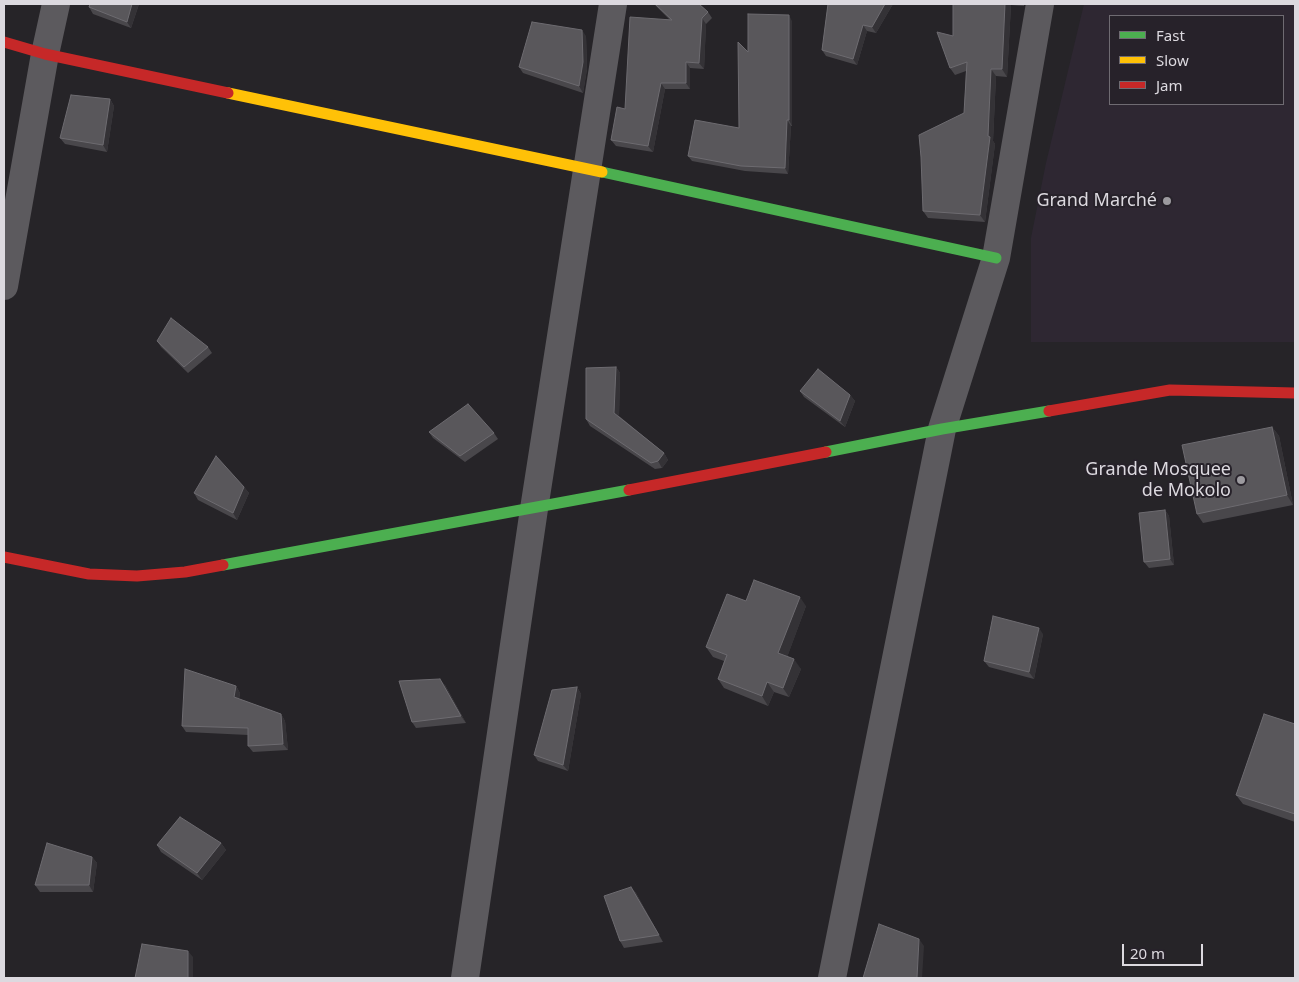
<!DOCTYPE html>
<meta charset="utf-8">
<style>
body{margin:0}
#map{position:relative;width:1299px;height:982px;overflow:hidden;background:#262428;font-family:"Noto Sans",sans-serif}
canvas{display:block}
.frame{position:absolute;inset:0;border:5px solid #dcd9df;pointer-events:none}
.legend{position:absolute;left:1109px;top:15px;width:175px;height:90px;box-sizing:border-box;background:#27222a;border:1px solid #6f6b72;margin:0;padding:6px 9px;list-style:none;font-size:15px;color:#dcd9df}
.legend li{display:flex;align-items:center;gap:10px;height:25px}
.legend b{width:25px;border:1px solid #6f6b72}
.scale{position:absolute;left:1122px;top:944px;width:81px;height:22px;box-sizing:border-box;border:2px solid #dcd9df;border-top:0;padding-left:6px;font-size:15px;line-height:18px;white-space:nowrap;color:#dcd9df;-webkit-text-stroke:4px #27222a;paint-order:stroke}
</style>
<div id="map">
<canvas width="1299" height="982"></canvas>
<div class="frame"></div>
<ul class="legend">
<li><b style="height:6px;background:#4caf50"></b>Fast</li>
<li><b style="height:6px;background:#ffc107"></b>Slow</li>
<li><b style="height:6px;background:#c62828"></b>Jam</li>
</ul>
<div class="scale">20 m</div>
</div>
<script>
const g = document.querySelector('canvas').getContext('2d');
g.lineJoin = 'round';
function paint(path, color) { g.fillStyle = color; g.fill(path, 'evenodd'); }
const toPath = rows => new Path2D(rows.map(r => 'M' + r).join(''));
function strokePath(path, color, width, dash) { g.strokeStyle = color; g.lineWidth = width; g.lineCap = dash ? 'butt' : 'round'; g.setLineDash(dash || []); g.stroke(path); }
function write(font, color, halo, rows, align = 'center') {
  g.font = font + ' "Noto Sans",sans-serif'; g.lineWidth = 4; g.setLineDash([]); g.textBaseline = 'middle'; g.strokeStyle = halo; g.fillStyle = color; for (const [text, x, y, turn = 0] of rows) {
    g.save(); g.translate(x, y); g.rotate((+turn || 0) * Math.PI / 180); g.textAlign = isNaN(turn) ? turn : align; if (halo) g.strokeText(text, 0, 0); g.fillText(text, 0, 0); g.restore();
  }
}
const built = toPath([
 [1084,4,1295,4,1295,342,1031,342,1031,238,1046,163],
 [1110,16,1283,16,1283,104,1110,104]
]);
const street = toPath([
 [4,286,45,54,56,4],
 [465,978,534,509,613,4],
 [832,978,942,429,996,258,1040,4]
]);
const fast = toPath([
 [602,172,996,258],
 [826,452,942,429,1049,411],
 [223,565,629,490]
]);
const slow = toPath([
 [228,93,602,172]
]);
const jam = toPath([
 [4,42,45,54,228,93],
 [1049,411,1170,390,1295,393],
 [629,490,826,452],
 [4,557,89,574,137,576,185,572,223,565]
]);
const wall = toPath([
 [90,4,139,4,131,28,93,14,89,7],
 [654,4,699,4,708,12,712,18,706,24,704,69,690,68,690,89,665,89,653,152,616,146,611,140,625,109,670,20],
 [828,4,893,4,876,33,867,31,857,65,826,56,822,50],
 [953,4,1024,4,1024,6,1011,5,1007,77,996,76,993,141,995,144,985,222,928,218,923,211,964,113,966,71,955,75,950,68,953,36],
 [792,21,792,126,791,126,788,174,745,171,692,161,688,156,739,128,748,52],
 [586,36,587,69,583,93,523,73,519,67],
 [110,99,114,106,107,152,65,144,60,138],
 [157,341,208,347,212,353,188,373,161,347],
 [616,367,620,373,619,416,664,453,668,460,662,468,655,469,590,426,586,419],
 [800,391,850,395,855,401,845,427,804,397],
 [1272,427,1279,436,1293,505,1203,523,1197,514],
 [429,432,494,433,498,439,465,462,433,438],
 [244,487,249,493,237,520,198,500,194,493],
 [1165,510,1169,516,1174,565,1149,568,1144,562],
 [746,601,806,606,787,657,801,669,789,697,774,692,768,706,724,688,718,679,724,661,713,657,706,647],
 [1043,634,1034,679,989,667,984,661],
 [445,685,466,723,416,728,412,722],
 [236,686,240,693,239,699,281,714,285,721,288,750,253,752,248,746,248,735,186,732,182,726],
 [577,687,581,694,568,771,538,761,534,755],
 [1295,724,1295,822,1243,804,1236,795],
 [221,843,226,850,202,880,161,852,157,845],
 [92,857,97,863,93,892,40,892,35,885],
 [631,887,636,893,663,942,624,948,620,941]
]);
const shadedWall = toPath([
 [132,4,139,4,131,28,127,22],
 [885,4,893,4,876,33,872,27],
 [1005,4,1010,4,1011,5,1007,77,1002,69],
 [789,15,792,21,792,126,789,120],
 [702,18,706,24,704,69,699,63],
 [863,25,867,31,857,65,853,59],
 [582,30,586,36,587,69,583,93,579,86],
 [686,62,690,68,690,89,686,83],
 [991,69,996,76,993,141,995,144,985,222,980,215,988,136],
 [661,83,665,89,653,152,648,146],
 [110,99,114,106,107,152,103,145],
 [787,120,791,126,788,174,785,168],
 [616,367,620,373,619,419,614,413],
 [850,395,855,401,845,427,840,421],
 [1272,427,1279,436,1293,505,1287,495],
 [664,453,668,460,662,468,658,461],
 [244,487,249,493,237,520,233,513],
 [1165,510,1169,516,1174,565,1170,559],
 [800,597,806,606,785,663,778,653],
 [1039,628,1043,634,1034,679,1029,672],
 [794,659,801,669,789,697,783,688],
 [440,679,445,685,466,723,461,716],
 [767,682,774,692,768,706,762,696],
 [236,686,240,693,238,703,234,697],
 [577,687,581,694,568,771,563,765],
 [281,714,285,721,288,750,283,744],
 [221,843,226,850,202,880,197,873],
 [92,857,97,863,93,892,89,885],
 [631,887,636,893,663,942,659,935],
 [919,939,924,946,922,978,917,978],
 [188,951,193,957,193,978,188,978]
]);
const building = toPath([
 [90,4,132,4,127,22,89,7,90,4],
 [655,4,699,4,708,12,702,18,699,63,686,62,686,83,661,83,648,146,611,140,617,107,625,109,630,17,672,20,655,4],
 [828,4,885,4,872,27,863,25,853,59,822,50,828,4],
 [953,4,1005,4,1002,69,991,69,988,136,990,137,980,215,923,211,921,157,919,135,964,113,967,62,950,68,937,32,953,36,953,4],
 [748,14,789,15,789,120,787,120,785,168,741,166,688,156,695,120,739,128,738,42,748,52,748,14],
 [532,22,582,30,583,62,579,86,519,67,532,22],
 [71,95,110,99,103,145,60,138,71,95],
 [171,318,208,347,184,367,157,341,171,318],
 [616,367,614,413,664,453,658,461,651,463,586,419,586,368,616,367],
 [818,369,850,395,840,421,800,391,818,369],
 [468,404,494,433,460,456,429,432,468,404],
 [1272,427,1287,495,1197,514,1182,445,1272,427],
 [216,456,244,487,233,513,194,493,216,456],
 [1165,510,1170,559,1144,562,1139,513,1165,510],
 [754,580,800,597,778,653,794,659,783,688,767,682,762,696,718,679,727,655,706,647,727,594,746,601,754,580],
 [993,616,1039,628,1029,672,984,661,993,616],
 [185,669,236,686,234,697,281,714,283,744,248,746,248,728,182,726,185,669],
 [440,679,461,716,412,722,399,681,440,679],
 [577,687,563,765,534,755,552,690,577,687],
 [1264,714,1295,724,1295,814,1236,795,1264,714],
 [180,817,221,843,197,873,157,845,180,817],
 [47,843,92,857,89,885,35,885,47,843],
 [631,887,659,935,620,941,604,896,631,887],
 [879,924,919,939,917,978,863,978,879,924],
 [142,944,188,951,188,978,135,978,142,944]
]);
const markers = [
 [1167,201,5,"#9c9a9f"],
 [1241,480,5,"#9c9a9f"]
];
const poiNames = [
 ["Grand Marché",1157,201],
 ["Grande Mosquee",1231,470],
 ["de Mokolo",1231,491]
];
paint(built, '#2e2732');
strokePath(street, '#5c5a5e', 28);
strokePath(fast, '#4caf50', 11);
strokePath(slow, '#ffc107', 11);
strokePath(jam, '#c62828', 11);
paint(wall, '#49474b');
paint(shadedWall, '#343236');
paint(building, '#59575b');
strokePath(building, '#6d6b70', 1);
for (const [x, y, r, color] of markers) { const dot = new Path2D(); dot.arc(x, y, r, 0, 2 * Math.PI); g.fillStyle = color; g.fill(dot); strokePath(dot, '#27222a', 2); }
write('18px', '#dcd9df', '#27222a', poiNames, 'right');
</script>
